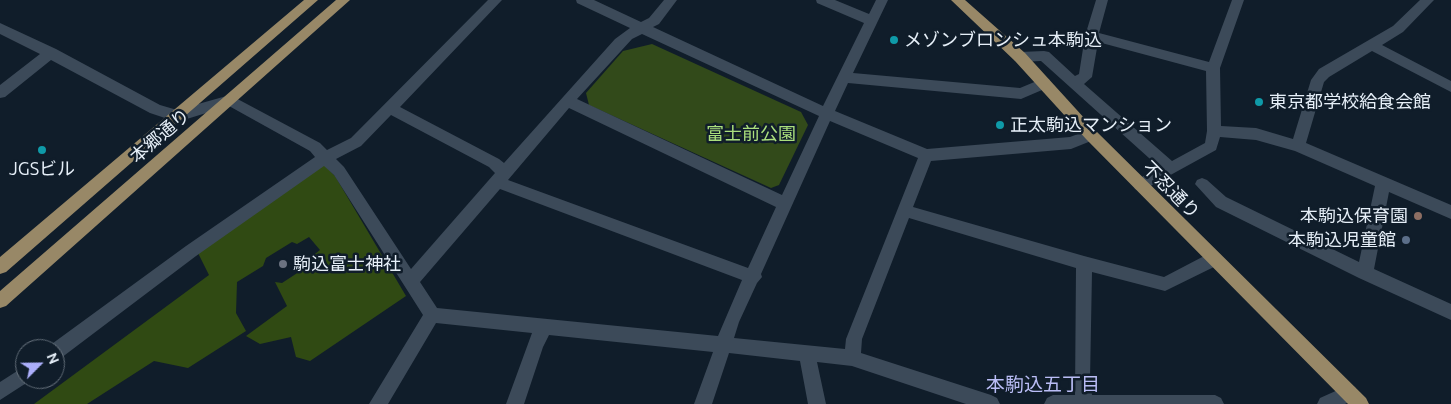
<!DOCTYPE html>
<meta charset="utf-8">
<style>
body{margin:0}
#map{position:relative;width:1451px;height:404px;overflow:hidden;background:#101d2a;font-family:Ubuntu,sans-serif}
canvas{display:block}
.north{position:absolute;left:15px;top:339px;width:50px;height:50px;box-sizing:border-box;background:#101d2a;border:1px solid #66717c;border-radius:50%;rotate:67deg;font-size:14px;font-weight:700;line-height:20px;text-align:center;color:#e6eff8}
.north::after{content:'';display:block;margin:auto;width:18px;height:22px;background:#acaffb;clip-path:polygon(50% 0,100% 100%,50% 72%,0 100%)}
</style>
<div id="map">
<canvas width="1451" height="404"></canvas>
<div class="north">N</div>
</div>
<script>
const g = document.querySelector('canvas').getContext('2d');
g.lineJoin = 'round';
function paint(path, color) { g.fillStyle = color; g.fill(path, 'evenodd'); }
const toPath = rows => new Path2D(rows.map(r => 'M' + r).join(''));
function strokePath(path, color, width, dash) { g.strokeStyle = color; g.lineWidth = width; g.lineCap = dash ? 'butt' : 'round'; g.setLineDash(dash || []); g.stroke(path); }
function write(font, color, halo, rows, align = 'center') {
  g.font = font + ' Ubuntu,"Noto Sans JP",sans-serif'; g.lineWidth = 5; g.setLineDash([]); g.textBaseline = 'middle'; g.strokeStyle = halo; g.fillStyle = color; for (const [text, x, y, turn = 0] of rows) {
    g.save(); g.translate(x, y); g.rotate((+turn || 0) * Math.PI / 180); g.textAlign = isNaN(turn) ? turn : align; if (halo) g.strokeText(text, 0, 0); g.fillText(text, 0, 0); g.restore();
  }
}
const green = toPath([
 [652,44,801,112,808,125,779,185,771,188,589,105,586,93,623,51]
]);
const forest = toPath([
 [323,164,335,176,406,296,310,361,296,357,291,337,260,344,246,336,287,306,275,282,282,283,308,266,307,260,320,250,309,237,297,244,292,242,266,258,263,266,237,282,236,313,246,331,188,368,154,361,87,404,34,404,209,275,198,253]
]);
const minor = toPath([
 [488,0,502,0,400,107,499,159,504,163,615,39,630,28,577,3,576,0,594,0,641,22,649,18,664,0,677,0,659,24,653,27,823,106,864,23,817,3,816,0,835,0,869,14,876,0,888,0,853,73,1020,88,1044,78,1049,79,1051,83,1049,87,1021,99,848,83,835,111,927,149,1070,137,1091,129,1096,131,1098,135,1096,139,1071,149,931,161,913,207,1084,256,1164,277,1208,254,1214,252,1220,254,1222,259,1220,264,1165,291,1092,272,1090,380,1092,395,1215,395,1221,398,1224,404,1044,404,1047,398,1053,395,1075,395,1076,268,909,218,862,339,861,353,991,395,997,398,1000,404,966,404,852,366,817,362,826,404,808,404,800,361,729,353,712,404,694,404,713,352,549,335,543,347,524,404,506,404,532,333,436,323,388,404,369,404,423,315,334,175,324,166,196,256,61,358,55,360,55,349,48,349,49,346,186,246,315,157,310,151,229,106,177,122,150,113,51,60,5,97,0,98,0,85,40,54,0,34,0,23,56,49,160,105,177,110,230,95,320,143,327,150,351,138,488,0],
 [642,34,819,116,782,195,577,99,632,39,642,34],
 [569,108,776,207,748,268,508,180,569,108],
 [391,115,489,167,495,173,411,269,344,167,336,159,361,146,391,115],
 [830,121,918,158,846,339,845,349,734,338,739,322,757,283,762,277,761,274,830,121],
 [500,189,742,280,718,336,437,308,420,282,500,189],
 [1096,0,1108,0,1099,33,1209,62,1232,0,1244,0,1220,68,1221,126,1256,128,1293,139,1311,80,1319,69,1393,26,1420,0,1434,0,1403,32,1382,45,1451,81,1451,92,1372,51,1329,77,1324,82,1306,143,1451,205,1451,219,1389,192,1374,269,1451,304,1451,320,1359,278,1216,207,1195,184,1197,180,1202,178,1207,180,1226,197,1359,262,1375,186,1295,151,1256,140,1220,137,1216,150,1145,189,1140,191,1135,189,1133,185,1135,181,1159,167,1041,61,1020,62,1015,61,1013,57,1015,53,1020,52,1044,51,1049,52,1075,76,1079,74,1085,36,1096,0],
 [1098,42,1206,71,1207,131,1205,143,1172,161,1084,84,1092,77,1098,42],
 [25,366,25,379,31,380,0,400,0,382,25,366],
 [1349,385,1355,387,1358,393,1355,399,1345,404,1317,404,1320,398,1349,385]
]);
const major = toPath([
 [304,0,318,0,6,272,0,274,0,257,304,0],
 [336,0,350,0,6,306,0,308,0,291,336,0],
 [951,0,965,0,1025,53,1096,131,1366,398,1369,404,1348,404,1086,139,1015,61,951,0]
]);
const markers = [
 [894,40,5,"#0f9aa8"],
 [1259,102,5,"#0f9aa8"],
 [1000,125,5,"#0f9aa8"],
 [42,150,5,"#0f9aa8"],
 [1418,216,5,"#8d6e63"],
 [1406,240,5,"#5c6f8a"],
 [283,264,5,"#6b7280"]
];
const poiNames = [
 ["メゾンブロンシュ本駒込",904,40],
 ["東京都学校給食会館",1269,102],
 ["正太駒込マンション",1010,125],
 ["JGSビル",42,169,"center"],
 ["本駒込保育園",1408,216,"right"],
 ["本駒込児童館",1396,240,"right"],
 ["駒込富士神社",293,264]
];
const parkNames = [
 ["富士前公園",751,134]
];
const streetNames = [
 ["本郷通り",160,136,-41],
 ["不忍通り",1171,190,45]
];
const neighbourhoodNames = [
 ["本駒込五丁目",1043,385]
];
paint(green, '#324a1a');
paint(forest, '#304a13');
paint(minor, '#3c4a59');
paint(major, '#988867');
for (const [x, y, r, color] of markers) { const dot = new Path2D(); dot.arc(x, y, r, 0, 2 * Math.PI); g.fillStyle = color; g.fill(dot); strokePath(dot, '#101d2a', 2); }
write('18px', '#e6eff8', '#101d2a', poiNames, 'left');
write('18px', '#abdf7d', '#101d2a', parkNames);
write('18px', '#e6eff8', '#101d2a', streetNames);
write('19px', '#babdf6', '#101d2a', neighbourhoodNames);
</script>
